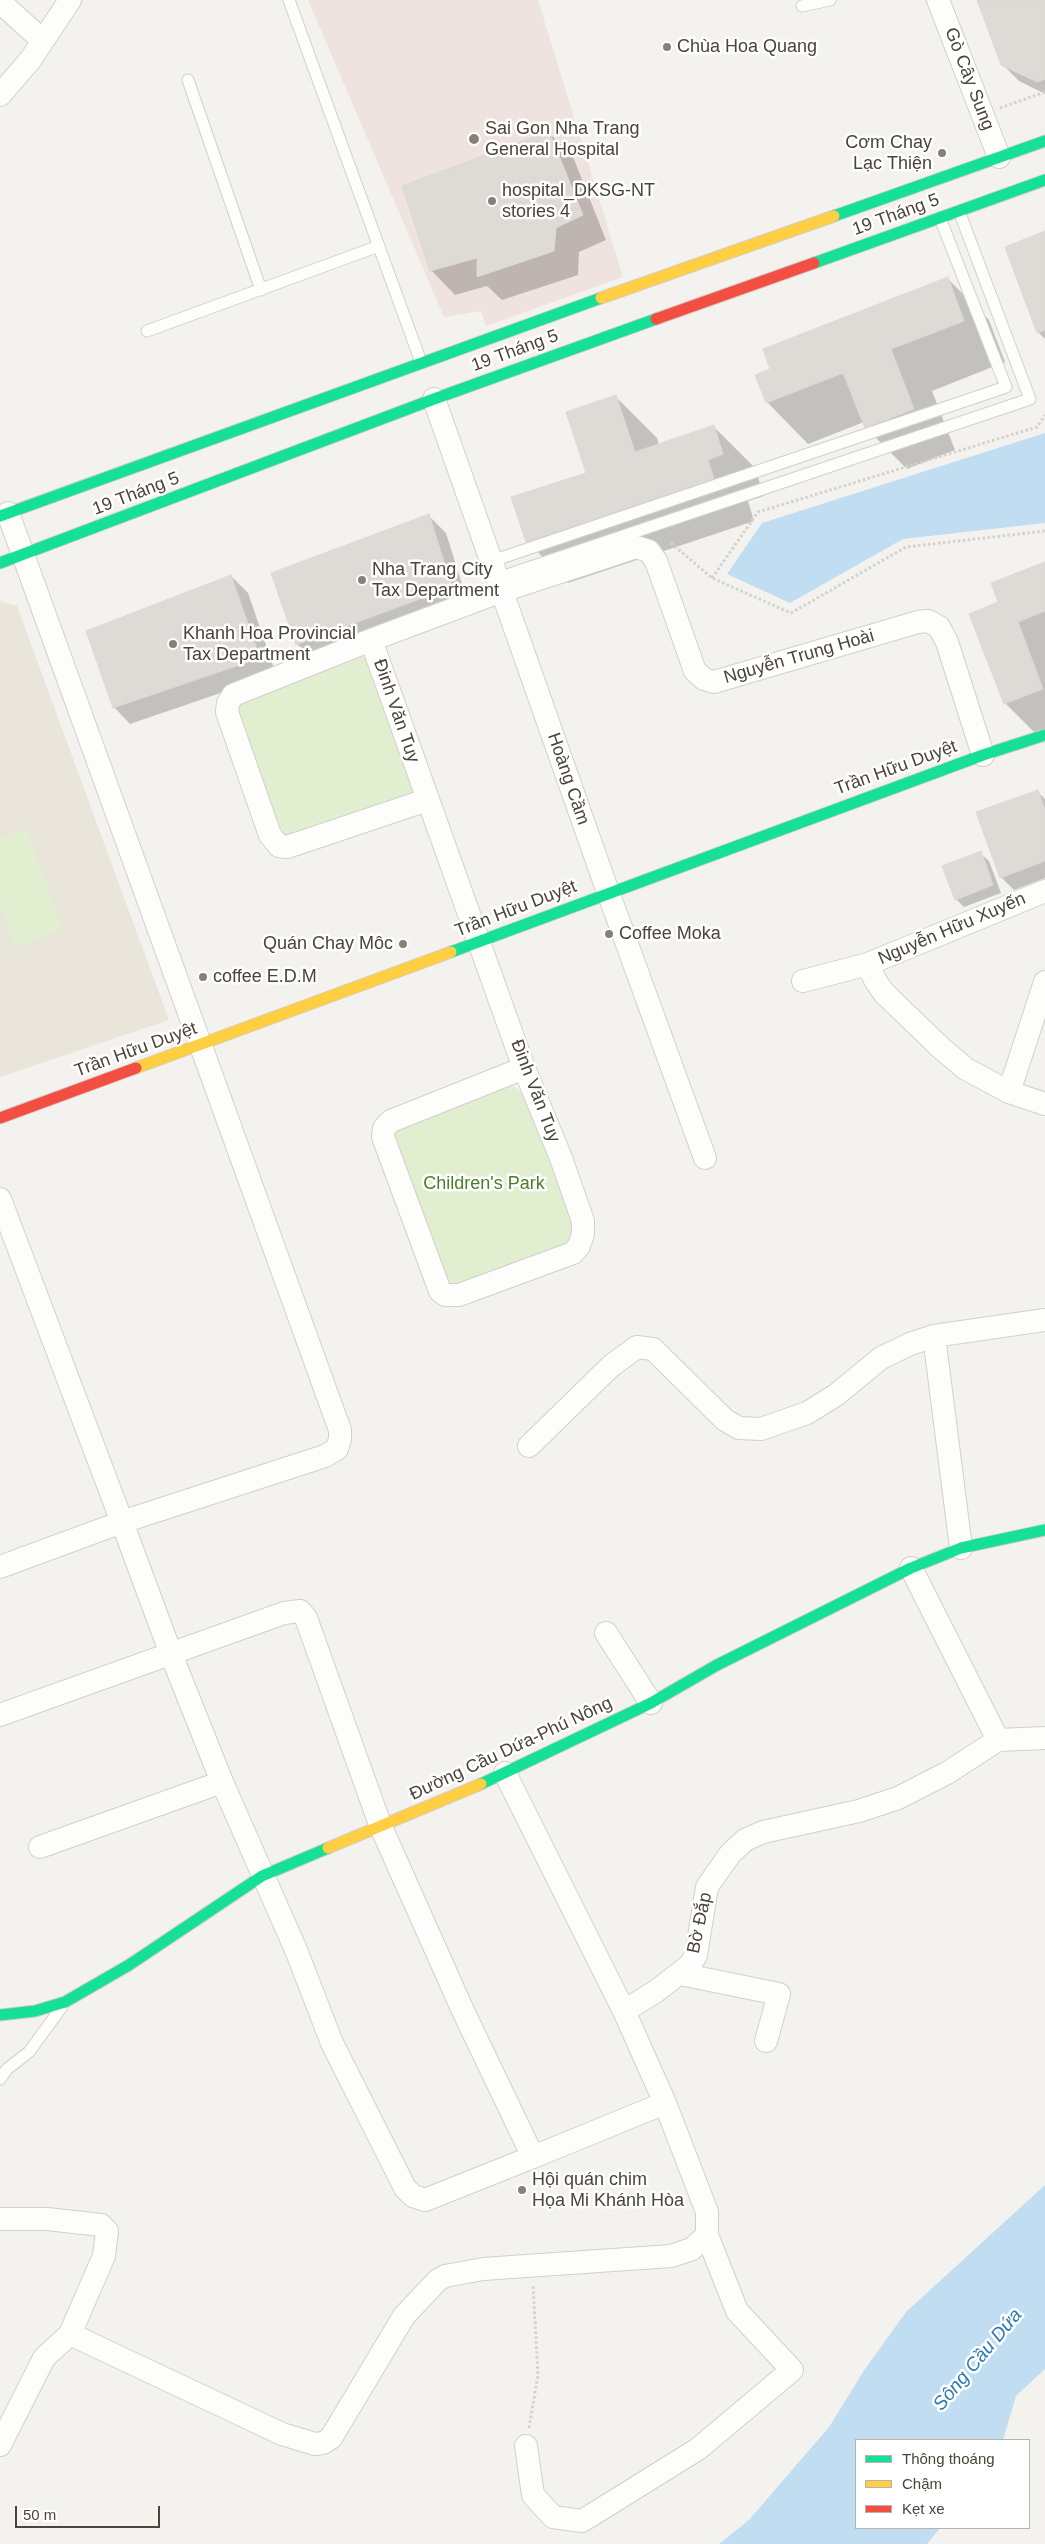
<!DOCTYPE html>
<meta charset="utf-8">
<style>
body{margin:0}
#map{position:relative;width:1045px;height:2544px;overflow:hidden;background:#f4f2ee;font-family:Helvetica,sans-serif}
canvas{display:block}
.legend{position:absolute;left:855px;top:2439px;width:175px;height:90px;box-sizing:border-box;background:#fff;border:1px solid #b7b4b0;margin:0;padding:6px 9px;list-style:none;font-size:15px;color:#4b4439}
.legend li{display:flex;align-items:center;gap:10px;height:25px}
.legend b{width:25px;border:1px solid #b7b4b0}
.scale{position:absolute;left:15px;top:2506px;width:145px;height:22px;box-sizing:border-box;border:2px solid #4b4439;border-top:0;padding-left:6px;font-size:15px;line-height:18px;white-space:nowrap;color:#4b4439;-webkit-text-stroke:4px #fff;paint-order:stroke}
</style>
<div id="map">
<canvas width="1045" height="2544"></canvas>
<ul class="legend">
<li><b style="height:6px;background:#16e098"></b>Thông thoáng</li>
<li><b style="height:6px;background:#ffcf43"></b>Chậm</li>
<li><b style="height:6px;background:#f24e42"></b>Kẹt xe</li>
</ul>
<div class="scale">50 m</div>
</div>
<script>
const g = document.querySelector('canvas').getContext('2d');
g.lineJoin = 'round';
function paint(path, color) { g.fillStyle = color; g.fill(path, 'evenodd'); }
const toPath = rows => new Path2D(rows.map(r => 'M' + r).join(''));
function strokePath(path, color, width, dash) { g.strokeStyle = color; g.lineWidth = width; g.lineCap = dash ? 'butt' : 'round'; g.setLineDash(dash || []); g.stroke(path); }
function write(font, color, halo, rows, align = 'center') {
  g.font = font + ' Helvetica,sans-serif'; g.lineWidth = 5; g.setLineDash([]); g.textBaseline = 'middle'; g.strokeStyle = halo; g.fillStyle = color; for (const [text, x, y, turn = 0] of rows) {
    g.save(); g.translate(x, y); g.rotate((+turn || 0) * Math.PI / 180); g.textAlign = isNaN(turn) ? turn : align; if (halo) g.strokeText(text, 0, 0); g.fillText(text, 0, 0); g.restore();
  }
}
const education = toPath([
 [0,601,17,606,169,1020,0,1077]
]);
const medical = toPath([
 [308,0,538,0,623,277,486,326,481,311,444,317]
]);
const green = toPath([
 [368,655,417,794,285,839,280,834,234,710,239,703],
 [26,828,63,929,15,947,0,903,0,838],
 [512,1085,526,1095,575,1225,568,1244,452,1288,444,1279,390,1137,394,1127]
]);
const water = toPath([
 [1045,433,1045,523,903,539,790,603,727,574,762,523],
 [1045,2185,1045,2369,1016,2396,1003,2440,856,2440,856,2528,940,2528,927,2544,719,2544,749,2520,829,2427,865,2369,906,2312]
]);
const shadow = toPath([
 [978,0,1045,0,1045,94,1019,81,1002,64],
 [548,132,573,157,606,240,579,252,578,275,502,300,487,286,455,295,431,270],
 [1045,233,1045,339,1038,332],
 [948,279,989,320,1005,362,932,391,955,450,907,469,866,428,864,422,808,444,767,402,772,370],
 [616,397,657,438,659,445,714,427,755,468,764,496,748,501,754,521,568,583,527,541,587,473],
 [429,516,446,533,468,603,314,661,297,644],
 [1045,563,1045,743,1005,703,1000,603],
 [231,576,248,593,276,674,130,724,114,707],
 [1037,791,1045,799,1045,878,1014,890,1001,877],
 [980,853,989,861,1001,893,964,907,956,899]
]);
const building = toPath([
 [977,0,1045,0,1045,79,1037,82,1001,65,977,0],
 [549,131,583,215,556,228,554,251,477,277,477,258,430,271,402,186,549,131],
 [1045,231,1045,330,1037,333,1005,247,1045,231],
 [948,277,964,321,891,349,914,409,865,428,843,373,766,403,755,375,770,369,763,349,948,277],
 [616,395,635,452,714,425,723,454,708,460,714,479,526,542,511,497,586,473,566,412,616,395],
 [429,514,452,587,296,645,271,573,429,514],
 [1045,562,1045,611,1018,622,1043,689,1004,704,969,614,998,602,991,583,1045,562],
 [231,575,260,658,113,708,86,631,231,575],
 [1038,790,1045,810,1045,861,1000,878,976,812,1038,790],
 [981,851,993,885,955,900,942,866,981,851]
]);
const path = toPath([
 [1000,108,1045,92],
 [671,543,712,578,791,613,906,547,1045,531],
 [712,578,758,512,1037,427,1045,415],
 [529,2428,538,2375,533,2285]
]);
const lane = toPath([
 [289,0,421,362],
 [802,6,830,0],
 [188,80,261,290],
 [147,331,379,246],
 [492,561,1006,387,940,218],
 [498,578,1030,399,959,211],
 [0,2079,7,2069,29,2052,61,2008]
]);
const street = toPath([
 [938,0,999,157],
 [0,2,43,41],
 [0,95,31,59,70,0],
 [434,399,608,892,705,1158],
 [8,513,340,1430,340,1439,337,1449,325,1456,122,1522,171,1654,222,1782,296,1950,332,2043,405,2188,413,2196,425,2200,533,2157],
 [371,640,524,1068,561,1158,583,1221,583,1234,579,1246,573,1253,459,1295,445,1295,440,1291,383,1137,384,1128,391,1121,524,1068],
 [427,800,287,847,279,846,270,835,227,712,228,703,233,695,371,640,502,591,636,547,649,551,656,561,695,671,704,679,714,682,918,622,928,621,939,627,947,642,983,755],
 [1045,891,868,964,875,980,884,993,941,1048,966,1069,1009,1092,1045,982],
 [803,981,868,964],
 [1009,1092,1045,1104],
 [0,1199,122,1522,0,1567],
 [529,1446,611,1366,637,1347,653,1349,725,1420,739,1428,761,1429,807,1413,836,1395,881,1358,910,1344,934,1336],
 [961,1548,934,1336,1045,1320],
 [911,1568,998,1740],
 [606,1633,651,1703],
 [0,1715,284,1613,300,1611,306,1618,381,1827,464,2013,533,2157,665,2103],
 [505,1773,624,2011,655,1992,690,1965,696,1955,707,1887,730,1854,745,1840,763,1832,859,1811,898,1798,947,1773,998,1740,1045,1738],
 [40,1847,222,1782],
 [680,1974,779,1994,766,2041],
 [0,2219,47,2219,101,2225,107,2231,104,2256,70,2334],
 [0,2445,44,2358,70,2334,282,2434,315,2444,323,2443,331,2438,404,2316,438,2280,445,2276,483,2269,671,2256,692,2249,707,2235,707,2212,665,2103,624,2011],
 [526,2446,533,2495,553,2517,582,2521,698,2449,792,2370,737,2311,707,2235]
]);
const fast = toPath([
 [834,216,1045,141],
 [814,263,1045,180],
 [0,516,601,298],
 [0,563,434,399,656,319],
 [451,952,983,755,1045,735],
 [481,1784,651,1703,717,1665,911,1568,961,1548,1045,1530],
 [0,2015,35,2011,65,2002,129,1965,262,1876,328,1848]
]);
const slow = toPath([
 [601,298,834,216],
 [136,1068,451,952],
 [328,1848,481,1784]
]);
const jam = toPath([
 [656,319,814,263],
 [0,1118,136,1068]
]);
const markers = [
 [667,47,5,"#868178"],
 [474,139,6,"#868178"],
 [942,153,5,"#868178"],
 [492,201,5,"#868178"],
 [362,580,5,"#868178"],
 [173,644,5,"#868178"],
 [609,934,5,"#868178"],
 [403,944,5,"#868178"],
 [203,977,5,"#868178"],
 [522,2190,5,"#868178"]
];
const poiNames = [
 ["Chùa Hoa Quang",677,47],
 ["Sai Gon Nha Trang",485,129],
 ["General Hospital",485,150],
 ["Cơm Chay",932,143,"right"],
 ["Lạc Thiện",932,164,"right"],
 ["hospital_DKSG-NT",502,191],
 ["stories 4",502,212],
 ["Nha Trang City",372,570],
 ["Tax Department",372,591],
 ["Khanh Hoa Provincial",183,634],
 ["Tax Department",183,655],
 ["Coffee Moka",619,934],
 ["Quán Chay Môc",393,944,"right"],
 ["coffee E.D.M",213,977],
 ["Hội quán chim",532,2180],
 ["Họa Mi Khánh Hòa",532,2201]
];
const streetNames = [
 ["Gò Cây Sung",969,79,69],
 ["19 Tháng 5",896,215,-20],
 ["19 Tháng 5",515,351,-20],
 ["19 Tháng 5",136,494,-21],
 ["Nguyễn Trung Hoài",799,657,-16],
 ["Đinh Văn Tuy",396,711,71],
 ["Trần Hữu Duyệt",896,768,-20],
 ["Hoàng Cầm",568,779,71],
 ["Trần Hữu Duyệt",516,909,-21],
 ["Nguyễn Hữu Xuyến",952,929,-23],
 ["Trần Hữu Duyệt",136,1050,-20],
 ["Đinh Văn Tuy",535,1091,69],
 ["Đường Cầu Dứa-Phú Nông",511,1749,-25],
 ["Bờ Đắp",700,1923,-78]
];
const parkNames = [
 ["Children's Park",484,1184]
];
const waterNames = [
 ["Sông Cầu Dứa",978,2360,-50]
];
paint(education, '#eae5da');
paint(medical, '#eee3df');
paint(green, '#e1eecf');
paint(water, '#c0ddf1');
paint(shadow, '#0003');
paint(building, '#dedbd6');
strokePath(building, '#dcd9d4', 1);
strokePath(lane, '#d2d0cb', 13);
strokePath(street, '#d2d0cb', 24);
strokePath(fast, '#d3cfc5', 13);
strokePath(slow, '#d3cfc5', 13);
strokePath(jam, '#d3cfc5', 13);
strokePath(path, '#d3d2cc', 3, [2.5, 2.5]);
strokePath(lane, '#fdfdfc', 11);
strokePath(street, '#fdfdfc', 22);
strokePath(fast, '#16e098', 11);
strokePath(slow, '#ffcf43', 11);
strokePath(jam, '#f24e42', 11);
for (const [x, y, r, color] of markers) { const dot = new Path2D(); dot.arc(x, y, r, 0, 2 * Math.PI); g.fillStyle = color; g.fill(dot); strokePath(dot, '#fff', 2); }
write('18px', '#4b4439', '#fff', poiNames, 'left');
write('18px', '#4b4439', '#fff', streetNames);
write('18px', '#4a7f2a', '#fff', parkNames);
write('italic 19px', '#2e7ab2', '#fff', waterNames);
</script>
